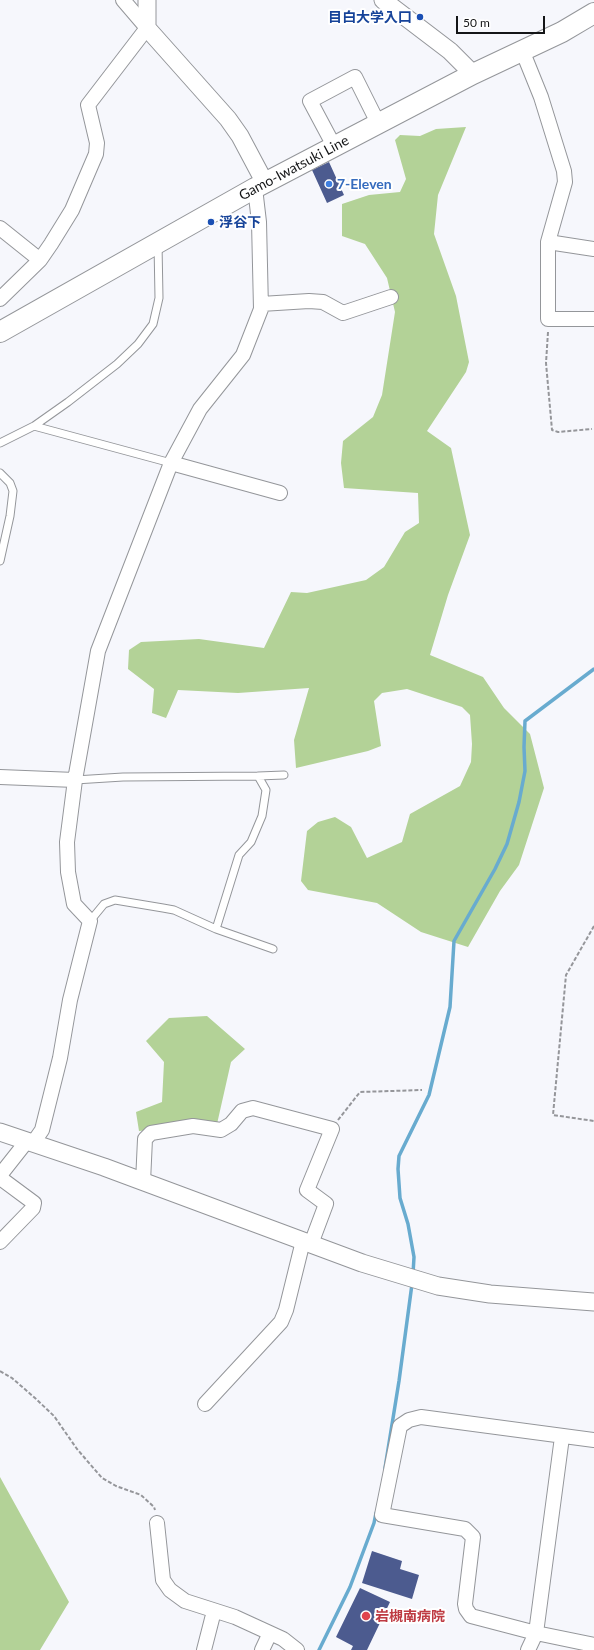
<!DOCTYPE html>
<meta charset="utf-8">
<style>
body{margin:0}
#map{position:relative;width:594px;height:1650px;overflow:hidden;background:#f6f7fc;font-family:Lato,sans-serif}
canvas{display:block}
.scale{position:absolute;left:456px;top:16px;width:89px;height:18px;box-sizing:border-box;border:2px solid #141517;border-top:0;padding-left:5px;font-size:12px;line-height:14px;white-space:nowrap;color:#141517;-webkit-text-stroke:3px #fff;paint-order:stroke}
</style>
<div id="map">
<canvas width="594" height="1650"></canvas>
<div class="scale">50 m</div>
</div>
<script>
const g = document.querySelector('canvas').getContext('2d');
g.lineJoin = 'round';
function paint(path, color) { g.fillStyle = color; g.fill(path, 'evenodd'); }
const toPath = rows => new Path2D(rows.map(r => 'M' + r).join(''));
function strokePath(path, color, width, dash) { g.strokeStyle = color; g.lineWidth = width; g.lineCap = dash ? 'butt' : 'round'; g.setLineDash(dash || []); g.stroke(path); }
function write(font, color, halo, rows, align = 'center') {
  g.font = font + ' Lato,"Noto Sans JP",sans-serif'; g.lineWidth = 4; g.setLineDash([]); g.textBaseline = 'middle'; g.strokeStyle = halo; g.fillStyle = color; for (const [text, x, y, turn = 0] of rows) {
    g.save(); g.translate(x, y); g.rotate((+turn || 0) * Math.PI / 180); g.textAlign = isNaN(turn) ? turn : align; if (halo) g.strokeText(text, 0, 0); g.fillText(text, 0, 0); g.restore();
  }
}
const forest = toPath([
 [466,127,438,195,434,234,456,296,469,362,466,372,427,431,451,448,470,535,448,595,430,655,483,677,504,708,530,734,544,788,519,865,500,891,468,947,421,932,377,903,308,890,301,881,307,831,318,822,335,817,351,827,367,858,402,842,410,814,460,786,471,762,472,744,470,715,462,707,407,689,382,693,374,701,381,746,368,751,296,768,294,740,309,688,238,693,178,690,166,718,152,713,154,689,128,669,129,650,141,642,199,639,264,648,291,592,307,593,366,580,384,567,405,532,419,523,418,493,344,488,341,463,343,441,373,417,382,395,395,312,387,278,365,244,342,236,342,204,369,195,400,192,406,179,395,140,400,135,420,136,436,129],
 [207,1016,245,1049,231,1062,217,1124,139,1131,136,1112,162,1102,164,1062,146,1041,169,1018],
 [0,1477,69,1602,40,1650,0,1650]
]);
const stream = toPath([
 [413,1274,414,1257,408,1224,400,1198,398,1169,399,1156,429,1095,450,1007,454,941,495,869,507,844,519,802,525,771,524,747,525,721,594,669],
 [385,1468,399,1381,412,1284],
 [319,1650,350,1587,374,1523,376,1513]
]);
const building = toPath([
 [329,162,344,195,327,203,312,170],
 [372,1551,402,1561,400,1569,419,1575,412,1599,362,1583],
 [360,1588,390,1602,367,1650,351,1650,353,1646,336,1637]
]);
const path = toPath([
 [548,332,546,363,552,430,558,432,592,429],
 [594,926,566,975,553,1115,594,1121],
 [338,1120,360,1092,422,1090],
 [0,1371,12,1378,35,1398,54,1416,77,1449,102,1478,116,1486,141,1495,154,1507,155,1510]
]);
const service = toPath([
 [34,426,171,463],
 [0,443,34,426,68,402,117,364,138,344,153,324,159,298,158,244],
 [0,473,10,483,13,491,10,516,0,561],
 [258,776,284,775],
 [75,780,123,777,258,776,266,790,262,816,251,842,239,855,216,929],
 [90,921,104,904,115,900,163,908,174,910,216,929,273,949]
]);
const minor = toPath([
 [522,50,541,97,564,171,565,182,548,242,548,319,594,319],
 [334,146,310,101,355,77,378,123],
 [0,228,40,260],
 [548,242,594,249],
 [0,299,40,260,51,244,72,210,96,154,97,143,88,105,147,28,123,0],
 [261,304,309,301,323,302,343,313,391,297],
 [171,463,280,493],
 [0,777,75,780],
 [33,1143,42,1130,60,1058,70,1000,90,921,74,904,68,872,67,842,75,780,98,651,171,463,200,409,243,355,261,309,259,222,255,188],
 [143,1182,145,1139,151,1133,193,1126,221,1130,231,1124,242,1111,253,1108,332,1129,307,1190,326,1204,311,1244],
 [0,1242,33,1208,34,1203,3,1180,1,1174,27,1141],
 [205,1404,281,1322,286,1310,303,1241],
 [594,1440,421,1417,409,1420,400,1426,382,1515,465,1529,473,1537,465,1604,466,1609,471,1616,536,1633,594,1645],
 [157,1523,163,1580,170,1590,185,1601,235,1617,283,1639,297,1650],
 [204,1650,214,1611],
 [262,1650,270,1633],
 [528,1650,536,1633,562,1437]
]);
const tertiary = toPath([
 [147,0,147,28,228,119,240,136,265,183],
 [383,0,450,51,473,74],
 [0,1132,104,1167,362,1263,438,1286,490,1294,594,1302]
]);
const secondary = toPath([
 [0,332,255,188,473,74,562,32,594,13]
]);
const markers = [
 [420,17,4,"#1a4fb4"],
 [329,184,4,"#3f7fe0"],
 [211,222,4,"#1a4fb4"],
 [366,1616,5,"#e0444e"]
];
const transitNames = [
 ["目白大学入口",412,17],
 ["浮谷下",219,222,"left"]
];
const streetNames = [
 ["Gamo-Iwatsuki Line",294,168,-28]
];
const shopNames = [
 ["7-Eleven",337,184]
];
const healthNames = [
 ["岩槻南病院",375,1616]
];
paint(forest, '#b3d297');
strokePath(stream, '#68abcf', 3.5);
paint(building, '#4c5b8f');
strokePath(service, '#94969a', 9);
strokePath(minor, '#94969a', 16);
strokePath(tertiary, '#94969a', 19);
strokePath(secondary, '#94969a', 22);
strokePath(path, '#95969a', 2, [4, 2]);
strokePath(service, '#fff', 7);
strokePath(minor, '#fff', 14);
strokePath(tertiary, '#fff', 17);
strokePath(secondary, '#fff', 20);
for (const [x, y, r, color] of markers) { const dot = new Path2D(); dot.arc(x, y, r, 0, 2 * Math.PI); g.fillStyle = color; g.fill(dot); strokePath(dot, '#fff', 1.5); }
write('bold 14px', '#164399', '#fff', transitNames, 'right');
write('14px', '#141517', '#fff', streetNames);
write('bold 14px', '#366cbe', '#fff', shopNames, 'left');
write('bold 14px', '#be3a42', '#fff', healthNames, 'left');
</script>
